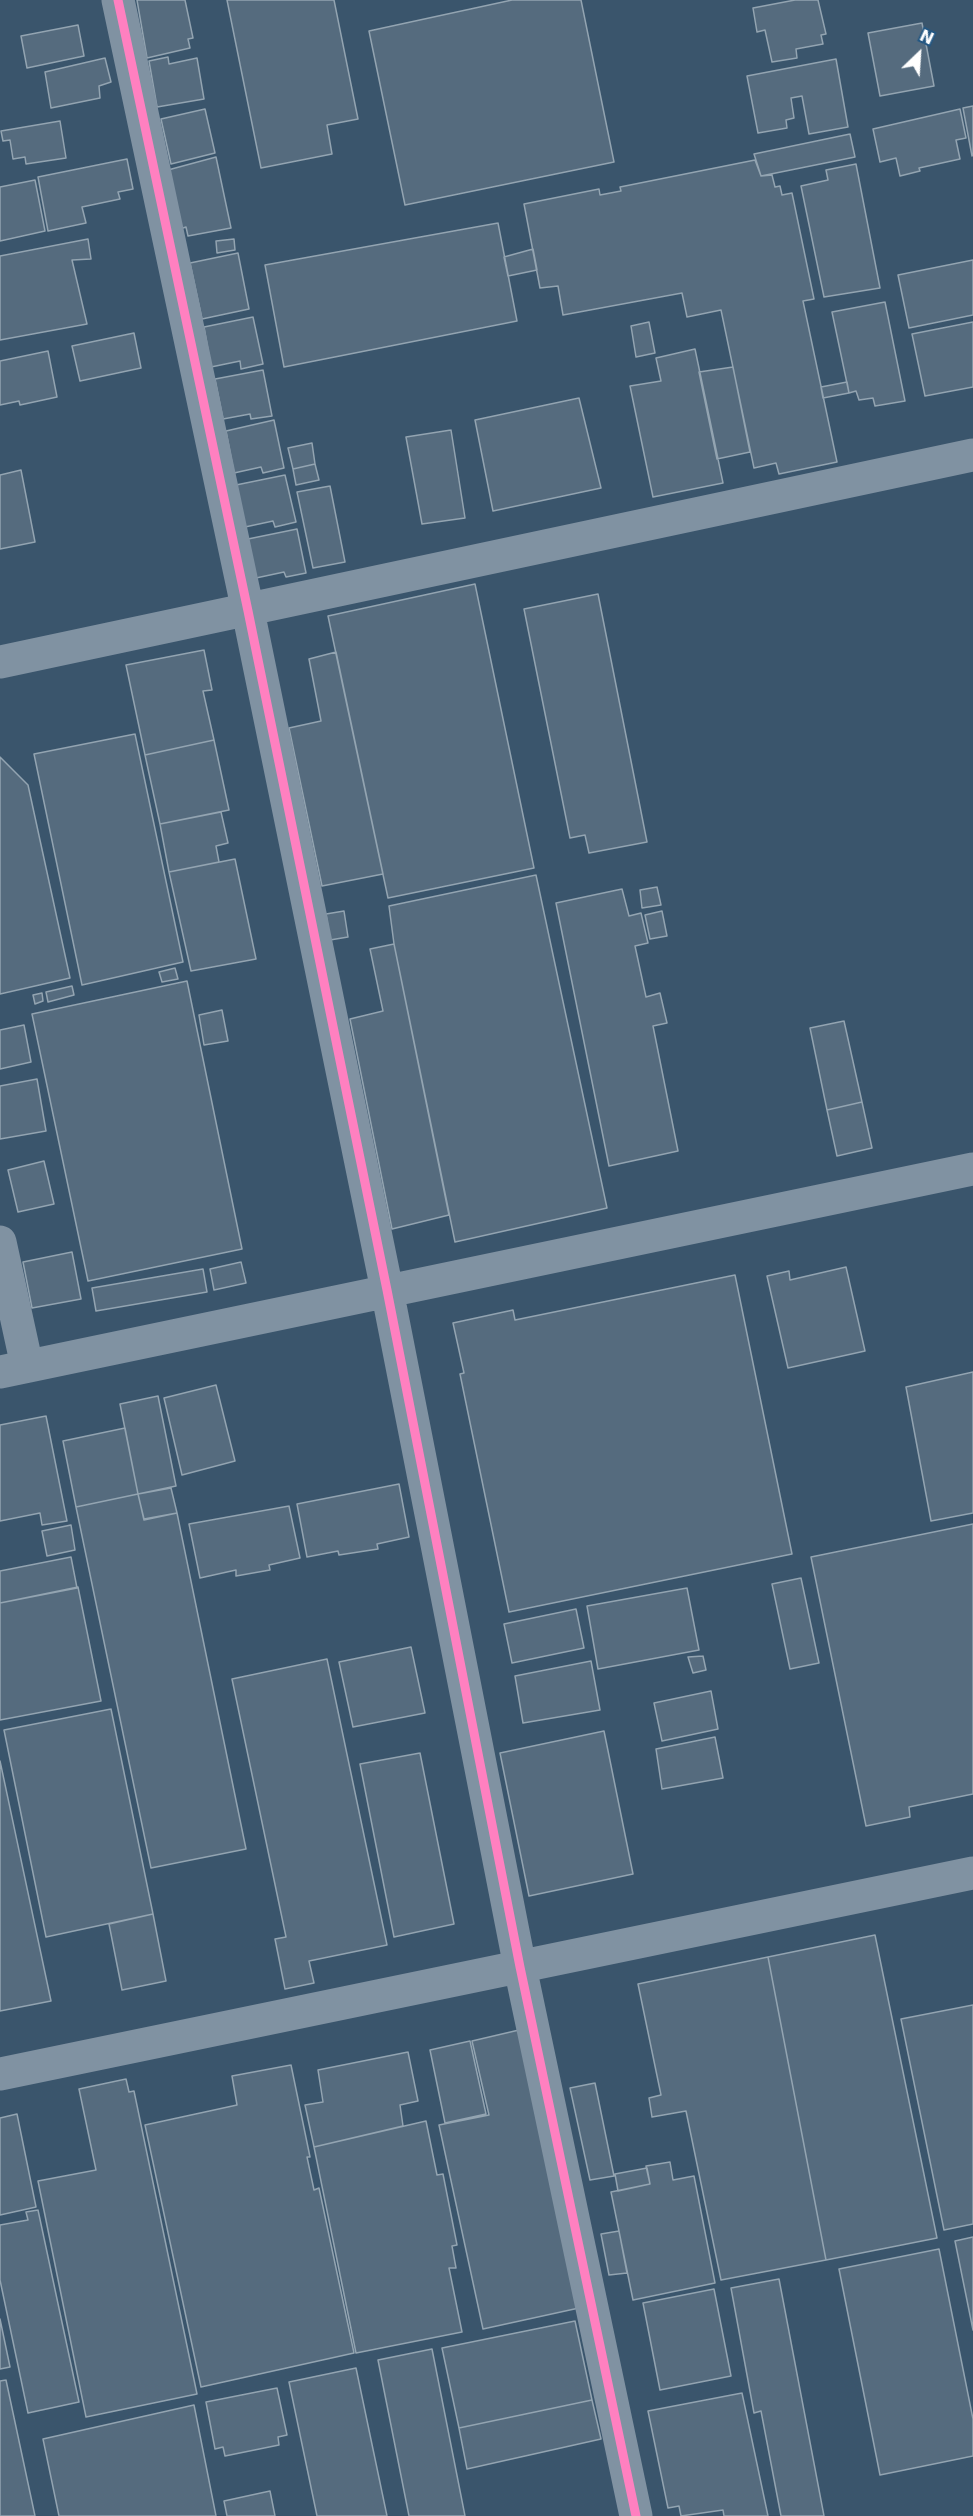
<!DOCTYPE html>
<style>
body{margin:0}
#map{position:relative;width:973px;height:2516px;overflow:hidden;background:#3a556c;font-family:"DejaVu Sans",sans-serif}
canvas{display:block}
.north{position:absolute;left:889px;top:24px;width:60px;height:60px;-webkit-text-stroke:4px #245782;paint-order:stroke;rotate:25deg;font-size:16px;font-weight:700;line-height:24px;text-align:center;color:#fff}
.north::after{content:'';display:block;margin:auto;width:21px;height:27px;background:#fff;clip-path:polygon(50% 0,100% 100%,50% 72%,0 100%)}
</style>
<div id="map">
<canvas width="973" height="2516"></canvas>
<div class="north">N</div>
</div>
<script>
const g = document.querySelector('canvas').getContext('2d');
g.lineJoin = 'round';
function paint(path, color) { g.fillStyle = color; g.fill(path, 'evenodd'); }
const toPath = rows => new Path2D(rows.map(r => 'M' + r).join(''));
function strokePath(path, color, width, dash) { g.strokeStyle = color; g.lineWidth = width; g.lineCap = dash ? 'butt' : 'round'; g.setLineDash(dash || []); g.stroke(path); }
const building = toPath([
 [137,0,185,0,193,38,188,39,190,48,147,58,137,0],
 [227,0,334,0,358,119,327,125,332,154,261,168,227,0],
 [512,0,581,0,614,162,405,205,369,31,512,0],
 [795,0,818,0,826,34,821,35,823,44,796,49,797,58,772,62,765,30,757,32,753,8,795,0],
 [922,23,934,86,880,96,868,33,922,23],
 [78,25,84,56,27,68,21,36,78,25],
 [168,57,169,64,197,58,204,99,157,107,149,61,168,57],
 [105,58,111,82,99,86,100,98,51,108,45,72,105,58],
 [836,59,848,127,809,134,802,96,791,98,794,118,786,120,787,128,758,133,747,76,836,59],
 [973,106,973,155,972,156,963,108,973,106],
 [205,109,215,153,171,164,161,119,205,109],
 [960,109,966,138,956,140,960,159,919,168,920,171,900,176,896,158,880,162,873,129,960,109],
 [60,121,66,158,26,164,25,157,13,159,10,140,3,141,1,131,60,121],
 [850,134,855,157,761,176,754,154,850,134],
 [216,157,231,228,188,236,186,227,180,229,168,170,216,157],
 [127,159,133,189,118,192,120,199,82,207,86,223,48,231,38,177,127,159],
 [755,160,761,176,772,175,775,187,780,186,782,195,792,193,814,299,803,301,837,462,779,474,776,463,754,468,721,310,687,317,682,293,563,315,558,286,540,288,524,204,599,189,600,195,621,191,620,187,755,160],
 [856,164,880,288,824,297,801,186,828,180,826,170,856,164],
 [35,180,45,231,0,241,0,187,35,180],
 [498,223,517,321,284,367,265,265,498,223],
 [88,239,91,259,72,260,87,324,0,340,0,256,88,239],
 [234,239,235,250,217,253,216,241,234,239],
 [533,249,537,270,508,276,504,257,533,249],
 [238,253,249,309,202,319,190,263,238,253],
 [973,260,973,315,909,328,898,275,973,260],
 [885,302,905,401,875,406,873,398,859,400,856,391,849,393,832,312,885,302],
 [253,317,263,364,241,369,240,361,211,367,204,327,253,317],
 [649,322,655,353,636,357,631,326,649,322],
 [973,322,973,387,925,396,912,334,973,322],
 [134,333,141,368,80,381,72,346,134,333],
 [695,349,723,483,653,497,630,386,661,381,656,358,695,349],
 [48,351,57,397,20,405,19,401,0,405,0,361,48,351],
 [733,367,750,452,717,459,699,372,733,367],
 [263,370,272,416,251,419,250,414,223,419,215,379,263,370],
 [847,382,849,393,823,398,821,387,847,382],
 [579,398,601,488,493,511,475,420,579,398],
 [274,420,284,468,263,473,261,467,234,473,226,431,274,420],
 [451,430,465,518,422,524,406,437,451,430],
 [312,443,315,464,293,469,288,448,312,443],
 [315,464,319,480,296,485,293,469,315,464],
 [21,470,35,542,0,549,0,475,21,470],
 [285,475,296,522,275,527,273,521,245,527,236,485,285,475],
 [330,486,345,562,313,568,297,492,330,486],
 [297,529,306,573,286,577,284,572,256,578,248,539,297,529],
 [475,584,534,868,388,898,328,616,475,584],
 [598,594,647,842,589,853,585,835,570,838,524,609,598,594],
 [204,650,212,690,203,691,214,740,145,755,126,665,204,650],
 [336,652,383,874,322,886,289,728,321,721,309,659,336,652],
 [135,734,183,962,82,985,34,754,135,734],
 [214,740,229,810,160,824,145,755,214,740],
 [0,757,28,785,70,978,0,994,0,757],
 [221,812,228,843,216,846,219,862,169,872,160,824,221,812],
 [235,859,256,959,191,971,169,872,235,859],
 [536,875,607,1208,455,1242,394,944,389,906,536,875],
 [657,887,661,905,642,908,640,890,657,887],
 [622,889,629,916,641,913,648,943,635,946,646,997,660,993,667,1023,653,1026,678,1151,609,1166,556,903,622,889],
 [344,911,348,937,330,940,326,914,344,911],
 [662,911,667,936,650,939,645,915,662,911],
 [394,944,449,1215,392,1229,350,1019,383,1011,370,949,394,944],
 [175,968,178,979,162,982,159,972,175,968],
 [187,981,242,1249,88,1281,32,1014,187,981],
 [72,986,74,995,48,1002,46,992,72,986],
 [42,993,43,1001,35,1004,33,995,42,993],
 [222,1010,228,1041,204,1045,199,1015,222,1010],
 [844,1021,862,1102,827,1110,810,1028,844,1021],
 [24,1025,31,1062,0,1069,0,1030,24,1025],
 [37,1079,46,1131,0,1139,0,1086,37,1079],
 [862,1102,872,1148,837,1156,827,1110,862,1102],
 [44,1161,54,1204,18,1212,8,1170,44,1161],
 [72,1252,81,1299,32,1308,23,1262,72,1252],
 [241,1262,246,1283,214,1290,210,1269,241,1262],
 [846,1267,865,1351,788,1368,767,1276,789,1271,790,1280,846,1267],
 [203,1269,207,1292,96,1311,92,1288,203,1269],
 [735,1275,792,1554,509,1612,460,1374,464,1373,453,1323,513,1310,515,1320,735,1275],
 [973,1372,973,1513,931,1521,906,1387,973,1372],
 [216,1385,235,1461,182,1475,164,1398,216,1385],
 [158,1396,176,1486,138,1494,120,1404,158,1396],
 [46,1416,67,1521,42,1525,40,1513,0,1521,0,1425,46,1416],
 [125,1428,138,1494,76,1507,63,1441,125,1428],
 [399,1484,409,1537,377,1544,378,1549,339,1555,338,1551,307,1557,297,1504,399,1484],
 [171,1488,177,1513,144,1519,138,1494,171,1488],
 [138,1494,144,1520,177,1513,246,1849,151,1868,76,1507,138,1494],
 [289,1506,300,1558,269,1565,270,1570,236,1576,236,1570,200,1578,189,1524,289,1506],
 [973,1524,973,1794,909,1807,910,1817,866,1826,811,1557,973,1524],
 [71,1525,75,1550,47,1556,42,1531,71,1525],
 [71,1557,77,1588,0,1603,0,1571,71,1557],
 [801,1578,819,1663,790,1669,772,1584,801,1578],
 [78,1587,101,1701,0,1720,0,1603,78,1587],
 [687,1588,699,1650,598,1669,587,1606,687,1588],
 [576,1609,584,1648,512,1663,504,1624,576,1609],
 [411,1647,425,1713,353,1727,339,1662,411,1647],
 [703,1656,706,1670,693,1673,688,1657,703,1656],
 [327,1659,387,1945,309,1961,314,1983,285,1989,275,1939,286,1937,232,1679,327,1659],
 [591,1661,600,1710,523,1723,515,1676,591,1661],
 [711,1691,718,1729,662,1741,654,1703,711,1691],
 [111,1709,153,1914,46,1937,4,1730,111,1709],
 [604,1731,633,1874,529,1896,500,1753,604,1731],
 [715,1737,723,1778,662,1789,656,1749,715,1737],
 [420,1753,454,1924,394,1937,360,1764,420,1753],
 [0,1761,51,2001,0,2011,0,1761],
 [153,1914,166,1981,122,1990,109,1924,153,1914],
 [875,1935,937,2238,826,2260,768,1957,875,1935],
 [768,1957,826,2260,721,2280,686,2111,652,2117,649,2098,661,2095,638,1984,768,1957],
 [973,2005,973,2224,944,2230,901,2019,973,2005],
 [519,2030,579,2308,483,2329,439,2125,489,2115,472,2041,519,2030],
 [470,2041,486,2114,445,2123,430,2050,470,2041],
 [408,2052,418,2101,400,2105,403,2126,314,2147,305,2105,323,2102,318,2070,408,2052],
 [291,2065,310,2157,307,2157,314,2190,319,2188,354,2353,201,2387,145,2125,237,2105,232,2076,291,2065],
 [126,2079,129,2092,134,2091,197,2394,86,2417,38,2181,96,2170,79,2089,126,2079],
 [595,2083,614,2176,590,2180,570,2088,595,2083],
 [17,2114,36,2207,0,2215,0,2118,17,2114],
 [426,2121,437,2175,443,2174,457,2245,452,2246,456,2268,449,2268,462,2332,356,2353,314,2147,426,2121],
 [670,2162,673,2180,694,2176,715,2283,633,2300,611,2192,650,2184,646,2166,670,2162],
 [647,2168,650,2184,618,2191,615,2174,647,2168],
 [38,2210,79,2402,28,2413,0,2280,0,2225,28,2220,26,2212,38,2210],
 [619,2231,627,2273,609,2275,601,2234,619,2231],
 [973,2237,973,2330,955,2241,973,2237],
 [939,2249,973,2419,973,2456,880,2475,839,2269,939,2249],
 [779,2279,824,2516,781,2516,761,2411,754,2413,731,2288,779,2279],
 [714,2289,731,2376,660,2390,643,2303,714,2289],
 [0,2319,10,2367,0,2369,0,2319],
 [575,2321,592,2400,459,2428,442,2348,575,2321],
 [432,2349,465,2516,409,2516,378,2360,432,2349],
 [356,2368,387,2516,317,2516,289,2382,356,2368],
 [6,2380,35,2516,0,2516,0,2381,6,2380],
 [277,2388,287,2435,278,2437,279,2445,225,2456,223,2447,215,2449,206,2402,277,2388],
 [742,2393,768,2516,724,2516,723,2510,681,2516,679,2506,668,2508,648,2411,742,2393],
 [592,2400,601,2439,467,2469,459,2428,592,2400],
 [194,2405,216,2516,59,2516,43,2439,194,2405],
 [270,2491,275,2516,227,2516,224,2501,270,2491]
]);
const street = toPath([
 [118,0,248,611,387,1290,520,1967,636,2516],
 [0,662,973,455],
 [0,1242,27,1366],
 [0,1372,973,1169],
 [0,2074,973,1873]
]);
const cycleway = toPath([
 [118,0,248,611,387,1290,520,1967,636,2516]
]);
paint(building, '#556b7e');
strokePath(building, '#93a4b1', 1.5);
strokePath(street, '#8092a2', 33);
strokePath(cycleway, '#ff80c0', 9);
</script>
